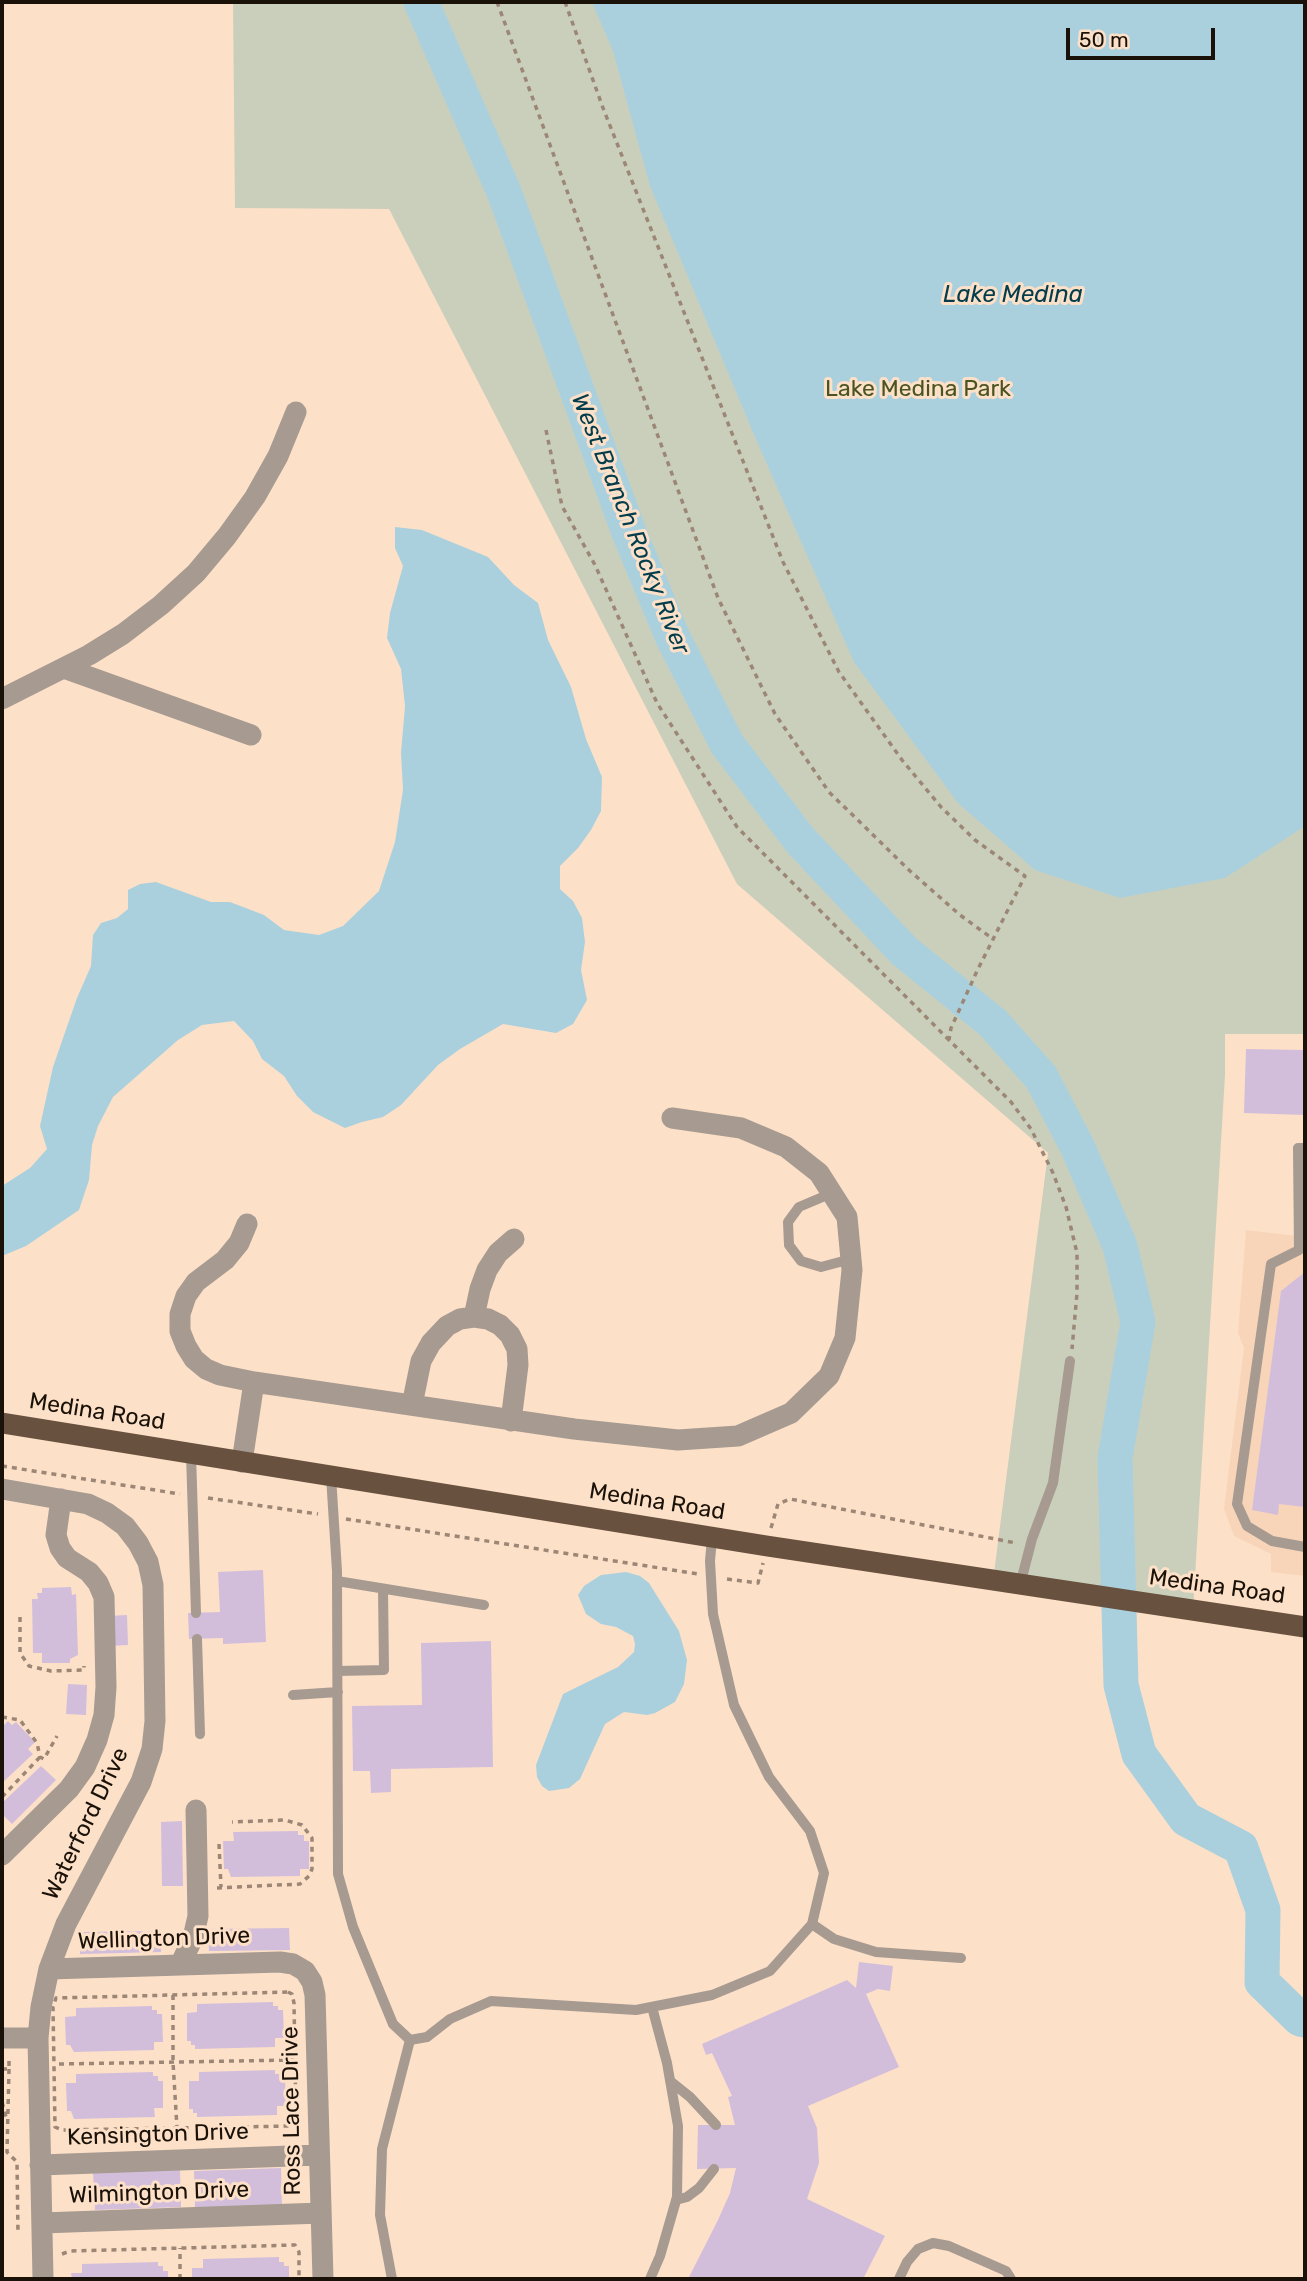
<!DOCTYPE html>
<style>
body{margin:0}
#map{position:relative;width:1307px;height:2281px;overflow:hidden;background:#fde0c8;font-family:Rubik,sans-serif}
canvas{display:block}
.frame{position:absolute;inset:0;border:4px solid #1a1108;pointer-events:none}
.scale{position:absolute;left:1066px;top:28px;width:149px;height:32px;box-sizing:border-box;border:4px solid #1a1108;border-top:0;padding-left:9px;font-size:21px;line-height:24px;white-space:nowrap;color:#1a1108;-webkit-text-stroke:5px #fde0c8;paint-order:stroke}
</style>
<div id="map">
<canvas width="1307" height="2281"></canvas>
<div class="frame"></div>
<div class="scale">50 m</div>
</div>
<script>
const g = document.querySelector('canvas').getContext('2d');
g.lineJoin = 'round';
function paint(path, color) { g.fillStyle = color; g.fill(path, 'evenodd'); }
const toPath = rows => new Path2D(rows.map(r => 'M' + r).join(''));
function strokePath(path, color, width, dash) { g.strokeStyle = color; g.lineWidth = width; g.lineCap = dash ? 'butt' : 'round'; g.setLineDash(dash || []); g.stroke(path); }
function write(font, color, halo, rows, align = 'center') {
  g.font = font + ' Rubik,sans-serif'; g.lineWidth = 6; g.setLineDash([]); g.textBaseline = 'middle'; g.strokeStyle = halo; g.fillStyle = color; for (const [text, x, y, turn = 0] of rows) {
    g.save(); g.translate(x, y); g.rotate((+turn || 0) * Math.PI / 180); g.textAlign = isNaN(turn) ? turn : align; if (halo) g.strokeText(text, 0, 0); g.fillText(text, 0, 0); g.restore();
  }
}
const built = toPath([
 [1246,1230,1305,1237,1305,1576,1271,1572,1271,1554,1234,1536,1224,1509,1244,1348,1238,1333]
]);
const green = toPath([
 [233,2,1305,2,1305,1034,1225,1034,1225,1075,1193,1610,993,1581,1048,1153,737,884,389,209,235,208]
]);
const water = toPath([
 [592,2,1305,2,1305,826,1225,878,1120,898,1035,870,958,803,854,662,755,437,650,186,613,51],
 [395,527,422,530,488,557,514,585,538,603,548,640,571,687,586,739,602,777,601,811,591,830,578,848,560,866,560,889,573,901,582,918,585,942,581,970,587,1000,573,1024,556,1033,503,1024,460,1049,438,1065,401,1105,383,1117,362,1122,345,1128,313,1112,297,1096,284,1076,262,1059,253,1041,234,1021,202,1025,178,1040,113,1097,98,1126,92,1145,89,1180,79,1210,26,1246,2,1256,2,1186,30,1168,47,1149,40,1126,53,1067,77,998,91,966,93,935,101,923,117,918,128,909,128,890,140,884,156,882,211,902,230,902,264,915,284,930,319,935,343,926,379,891,395,842,403,790,401,753,405,706,401,669,387,638,390,613,403,566,395,548],
 [626,1572,640,1576,649,1583,679,1631,687,1660,684,1684,675,1702,655,1713,647,1715,624,1712,605,1724,580,1779,569,1788,549,1791,542,1786,537,1777,536,1765,563,1694,618,1667,634,1652,635,1644,633,1636,616,1627,601,1624,586,1614,578,1595,584,1586,601,1575]
]);
const river = toPath([
 [421,2,504,192,630,535,673,638,727,744,800,840,904,951,993,1023,1041,1077,1078,1148,1120,1246,1138,1322,1115,1458,1121,1685,1139,1754,1186,1819,1241,1848,1263,1910,1262,1982,1300,2019,1305,2020]
]);
const building = toPath([
 [1246,1049,1305,1050,1305,1115,1244,1113],
 [1305,1272,1305,1507,1279,1504,1278,1515,1252,1510,1281,1291],
 [263,1570,266,1642,223,1644,223,1638,189,1639,188,1613,220,1612,218,1572],
 [71,1587,72,1595,76,1594,78,1655,70,1659,70,1663,42,1663,42,1653,33,1653,32,1599,38,1599,37,1593,42,1593,42,1588],
 [127,1615,128,1645,109,1646,108,1616],
 [491,1641,493,1767,391,1769,391,1792,371,1793,370,1771,353,1771,352,1706,422,1705,421,1643],
 [68,1684,87,1685,86,1715,66,1714],
 [8,1721,12,1725,16,1722,35,1742,28,1749,33,1754,2,1783,2,1723,4,1725],
 [41,1766,56,1780,12,1824,2,1814,2,1803],
 [182,1821,183,1886,162,1886,161,1822],
 [298,1831,298,1835,304,1835,304,1841,309,1841,309,1869,300,1869,300,1876,231,1877,228,1869,224,1869,223,1841,234,1841,233,1832],
 [289,1928,290,1950,209,1951,208,1929],
 [161,1931,161,1952,80,1954,80,1932],
 [859,1962,893,1966,890,1991,878,1989,866,1994,899,2067,808,2106,817,2128,819,2163,807,2199,885,2236,863,2279,688,2279,718,2220,730,2193,736,2168,697,2169,698,2125,735,2125,728,2097,732,2096,712,2053,706,2055,702,2044,847,1980,856,1988],
 [273,2002,273,2006,278,2006,278,2010,283,2010,284,2038,275,2038,275,2047,195,2049,195,2045,191,2045,191,2041,187,2041,187,2013,197,2012,197,2004],
 [152,2006,152,2010,157,2010,157,2014,162,2014,163,2042,154,2042,154,2050,74,2052,70,2045,66,2045,65,2017,76,2016,76,2008],
 [275,2070,275,2074,280,2074,280,2079,285,2079,286,2106,277,2106,277,2115,197,2117,197,2113,193,2113,193,2109,189,2109,189,2081,199,2081,199,2072],
 [153,2072,153,2076,158,2076,158,2081,163,2081,163,2108,154,2108,155,2117,74,2119,71,2111,67,2111,66,2083,76,2083,76,2074],
 [281,2168,282,2206,195,2208,194,2171],
 [180,2169,181,2207,95,2210,93,2172],
 [279,2257,279,2262,284,2262,284,2266,289,2266,289,2279,192,2279,192,2268,203,2268,203,2259],
 [158,2262,158,2266,163,2266,163,2271,168,2271,168,2279,72,2279,71,2273,82,2273,82,2264]
]);
const path = toPath([
 [497,2,718,598,775,714,829,792,910,871,960,915,993,939],
 [565,2,603,108,783,562,839,672,902,760,941,807,975,840,1025,876,977,971,951,1028,949,1040,1011,1102,1031,1129,1053,1173,1066,1207,1077,1253,1077,1293,1072,1349],
 [546,430,562,506,595,565,657,703,737,827,949,1040],
 [2,1466,180,1494],
 [208,1498,318,1514],
 [346,1519,698,1574],
 [771,1528,778,1504,790,1499,1016,1543],
 [727,1579,758,1583,763,1563],
 [20,1617,20,1653,29,1666,51,1671,84,1670,84,1666],
 [2,1717,20,1720,37,1743,40,1757,44,1759,57,1736],
 [2,1797,40,1757],
 [219,1844,221,1887],
 [217,1888,300,1884,309,1876,312,1869,312,1838,302,1825,285,1820,232,1822],
 [288,1992,292,1994,294,2003,296,2117,290,2126,62,2130,55,2127,53,2007,56,1998,288,1992],
 [173,1995,173,2062,177,2128],
 [59,2064,295,2060],
 [2,2069,9,2069,9,2057],
 [9,2069,7,2152,17,2162,18,2234],
 [2,2102,6,2117],
 [62,2254,70,2251,295,2245,299,2252,299,2279],
 [180,2279,180,2248]
]);
const service = toPath([
 [1305,1148,1298,1148,1299,1250,1271,1264,1237,1504,1247,1526,1272,1541,1305,1547],
 [832,1193,799,1207,788,1222,789,1245,801,1261,821,1267,851,1259],
 [191,1454,196,1613],
 [331,1476,337,1571,338,1874,353,1927,393,2024,410,2040,427,2037,450,2019,491,2001,636,2010,712,1995,770,1971,812,1924,824,1873,810,1831,769,1777,734,1705,713,1614,710,1561,712,1538],
 [337,1581,484,1605],
 [1020,1585,1032,1539,1053,1483,1070,1361],
 [197,1639,200,1734],
 [338,1671,384,1670,383,1589],
 [293,1695,338,1692],
 [812,1924,834,1939,876,1952,961,1958],
 [670,2081,690,2097,716,2125],
 [676,2200,687,2197,699,2188,714,2169],
 [392,2279,380,2215,382,2149,410,2040],
 [650,2279,660,2256,677,2197,678,2126,667,2063,652,2007],
 [899,2279,907,2262,918,2249,933,2243,949,2246,1006,2271,1011,2279]
]);
const minor = toPath([
 [64,668,251,735],
 [2,699,89,655,123,634,161,605,196,573,227,536,255,497,278,456,296,412],
 [247,1224,239,1243,225,1260,196,1282,186,1296,180,1314,180,1331,186,1346,194,1359,206,1369,220,1375,254,1382,574,1429,678,1440,738,1436,791,1413,829,1376,845,1338,852,1270,847,1217,819,1173,786,1147,741,1128,672,1118],
 [474,1317,480,1289,487,1270,498,1253,514,1239],
 [412,1405,421,1361,431,1343,447,1326,460,1319,474,1317,488,1319,500,1325,510,1335,517,1349,518,1365,511,1421],
 [242,1462,254,1382],
 [2,1489,88,1504,107,1513,125,1526,138,1543,148,1562,153,1585,155,1721,152,1749,141,1782,66,1924,49,1969,41,2007,38,2038,43,2279],
 [2,1855,69,1789,85,1767,97,1740,104,1715,106,1687,104,1597,98,1583,89,1572,67,1558,60,1548,56,1535,61,1499],
 [180,1965,193,1938,198,1916,196,1810],
 [49,1969,280,1962,293,1964,305,1971,312,1982,315,1995,323,2279],
 [2,2038,38,2038],
 [40,2165,319,2155],
 [42,2223,321,2213]
]);
const trunk = toPath([
 [2,1423,767,1546,1305,1627]
]);
const parkNames = [
 ["Lake Medina Park",918,389]
];
const streetNames = [
 ["Medina Road",97,1412,9],
 ["Medina Road",657,1502,9],
 ["Medina Road",1217,1587,8],
 ["Waterford Drive",86,1824,-64],
 ["Wellington Drive",164,1939,-2],
 ["Ross Lace Drive",292,2111,-91],
 ["Kensington Drive",158,2135,-2],
 ["Wilmington Drive",159,2193,-2]
];
const waterNames = [
 ["Lake Medina",1013,295],
 ["West Branch Rocky River",630,524,68]
];
paint(built, '#f8d5b8');
paint(green, '#cacfbc');
paint(water, '#aad0de');
strokePath(river, '#aad0de', 35);
paint(building, '#d2bedb');
strokePath(path, '#9c8776', 3.5, [5, 5]);
strokePath(service, '#a69a91', 10);
strokePath(minor, '#a69a91', 21);
strokePath(trunk, '#68513e', 21);
write('23px', '#4a5421', '#fde0c8', parkNames);
write('23px', '#1a1108', '#fde0c8', streetNames);
write('italic 24px', '#033d4c', '#fde0c8', waterNames);
</script>
